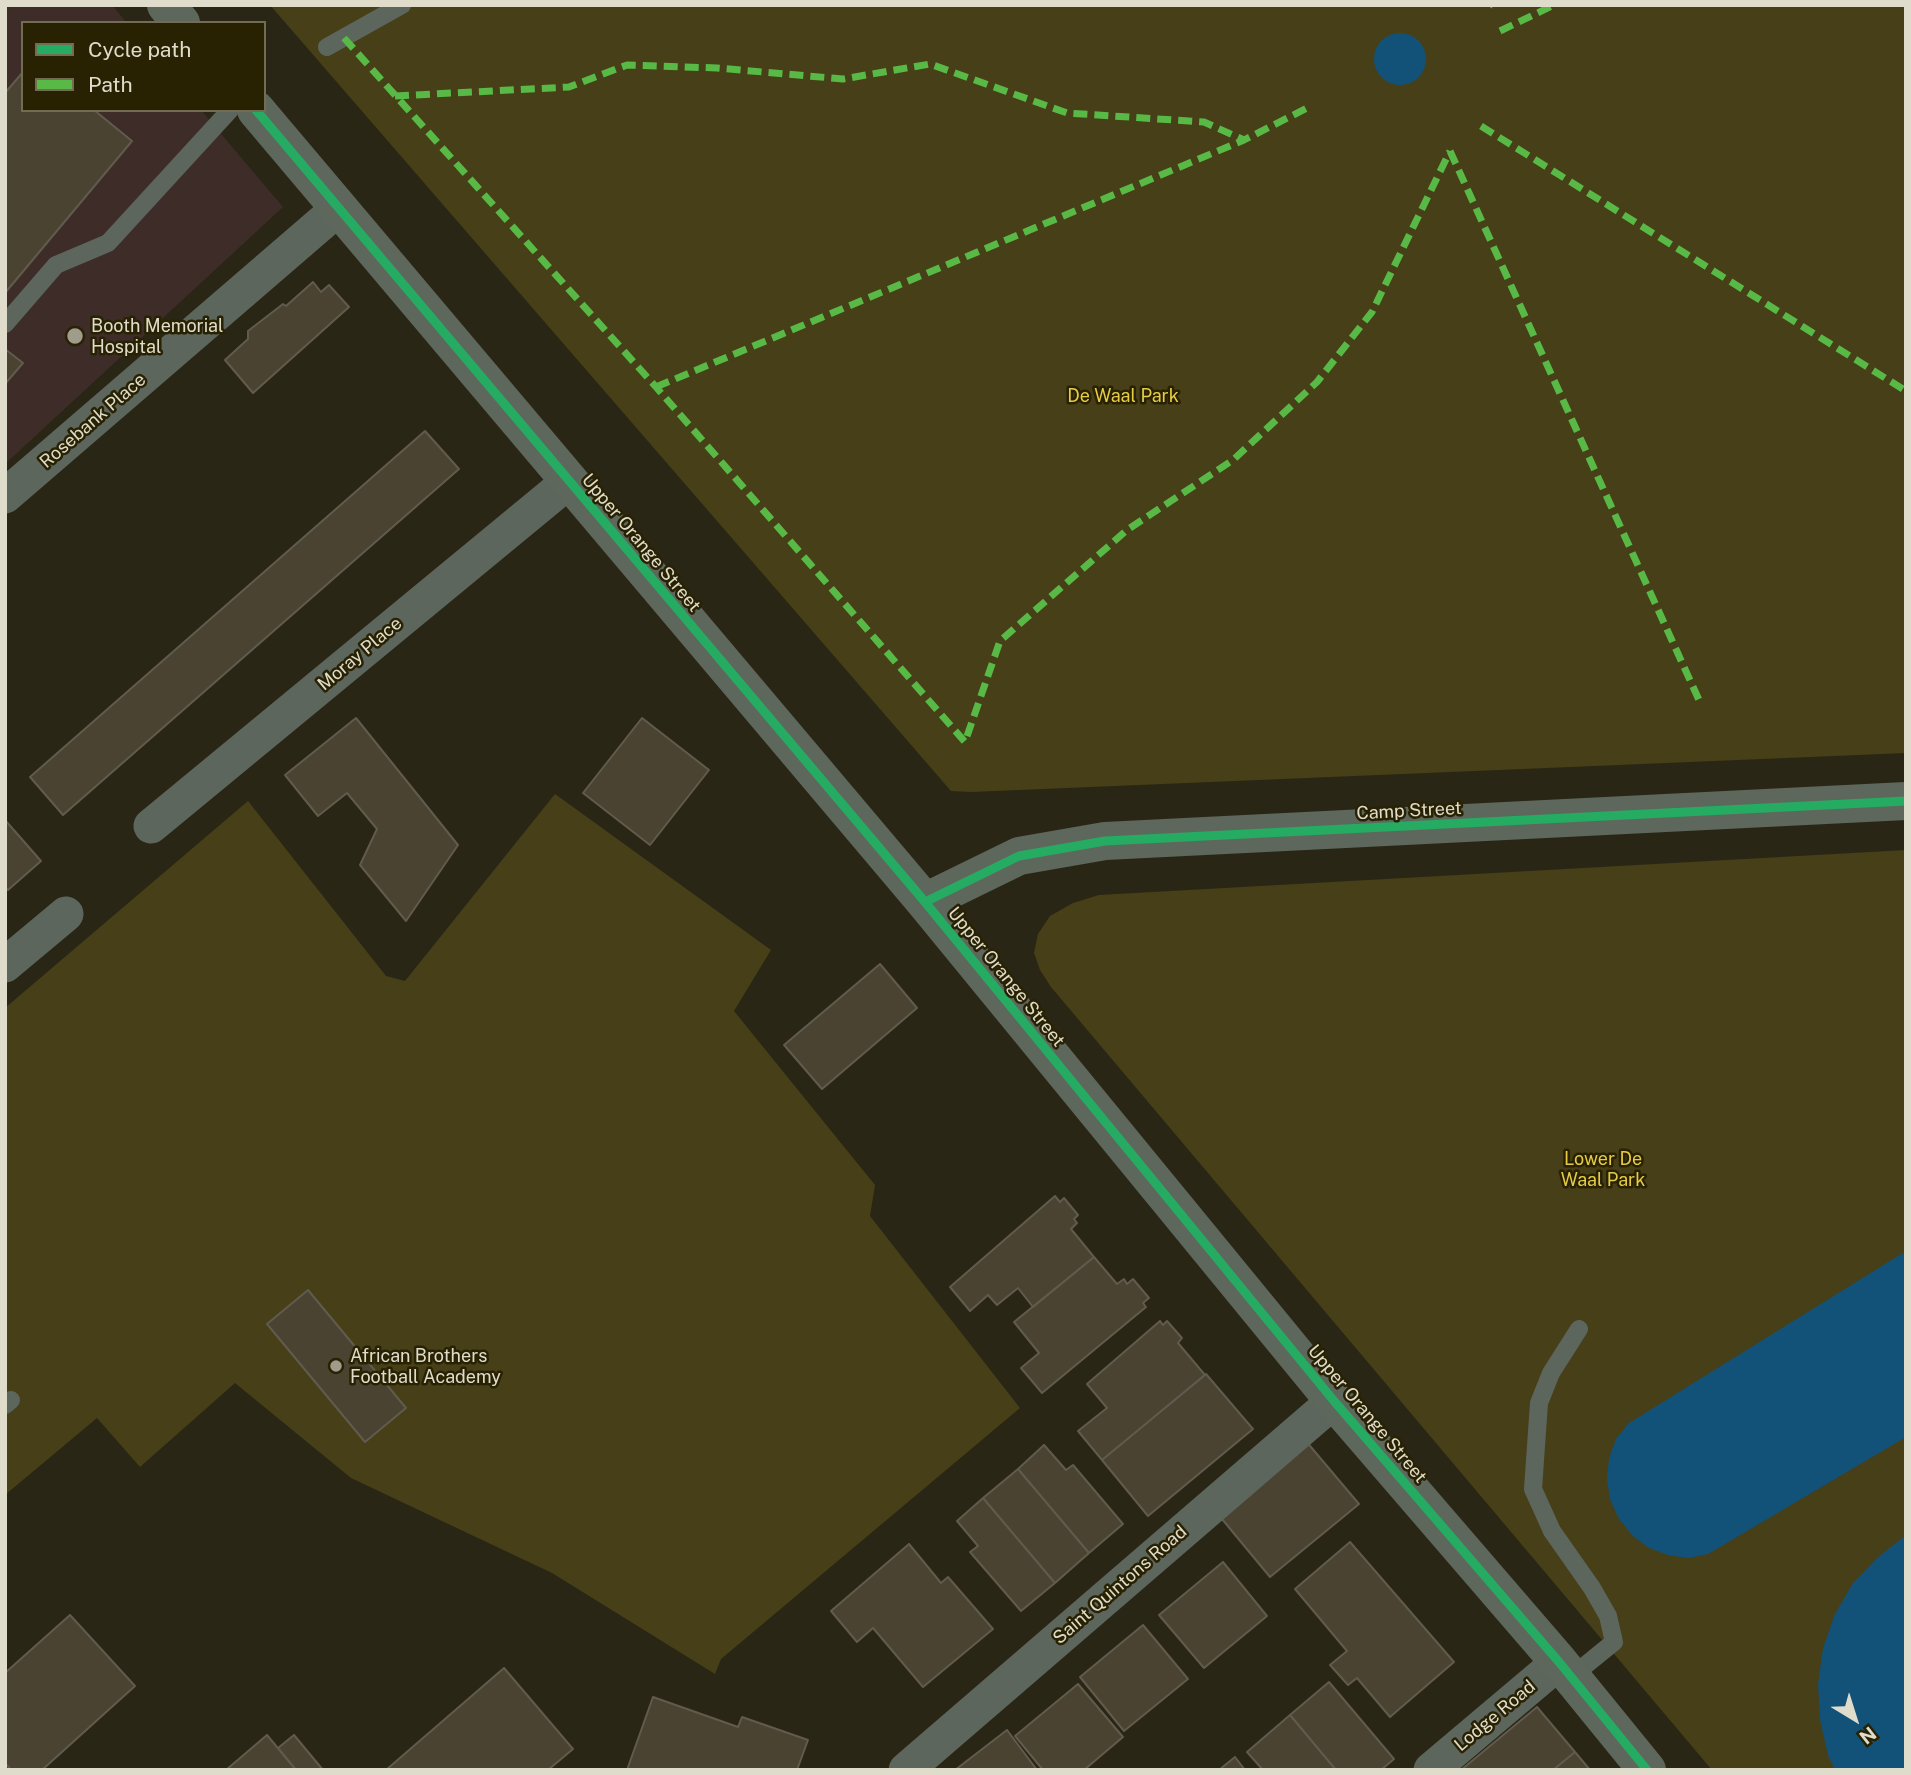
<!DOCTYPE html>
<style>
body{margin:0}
#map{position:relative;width:1911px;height:1775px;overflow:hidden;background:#2a2615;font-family:"Public Sans",sans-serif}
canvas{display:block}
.frame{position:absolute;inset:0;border:7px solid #e0dccb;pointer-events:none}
.legend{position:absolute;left:21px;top:21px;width:245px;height:91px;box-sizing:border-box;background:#282203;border:2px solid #726c53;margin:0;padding:9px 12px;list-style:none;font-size:21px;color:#e0dccb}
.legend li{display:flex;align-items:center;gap:14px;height:35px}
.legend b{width:35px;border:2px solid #726c53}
.north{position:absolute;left:1820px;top:1684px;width:70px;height:70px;-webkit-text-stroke:5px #282203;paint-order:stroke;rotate:142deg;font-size:19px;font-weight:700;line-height:28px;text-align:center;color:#e0dccb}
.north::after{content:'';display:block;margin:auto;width:24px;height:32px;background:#e0dccb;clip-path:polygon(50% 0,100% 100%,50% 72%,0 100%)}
</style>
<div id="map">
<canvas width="1911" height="1775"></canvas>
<div class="frame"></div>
<ul class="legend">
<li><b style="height:9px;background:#26ab63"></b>Cycle path</li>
<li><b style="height:9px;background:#58b947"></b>Path</li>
</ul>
<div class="north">N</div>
</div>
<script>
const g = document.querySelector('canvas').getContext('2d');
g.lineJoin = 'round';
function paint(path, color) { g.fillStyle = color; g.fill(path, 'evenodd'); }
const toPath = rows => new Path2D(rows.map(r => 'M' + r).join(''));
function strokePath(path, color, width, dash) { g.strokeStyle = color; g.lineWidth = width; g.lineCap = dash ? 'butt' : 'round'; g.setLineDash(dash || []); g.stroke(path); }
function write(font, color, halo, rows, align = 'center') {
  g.font = font + ' "Public Sans",sans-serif'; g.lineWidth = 5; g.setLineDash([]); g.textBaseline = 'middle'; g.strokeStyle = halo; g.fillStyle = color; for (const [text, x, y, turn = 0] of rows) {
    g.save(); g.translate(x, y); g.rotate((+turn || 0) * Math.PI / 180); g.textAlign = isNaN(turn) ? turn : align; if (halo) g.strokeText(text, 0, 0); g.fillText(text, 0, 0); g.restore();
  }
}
const medical = toPath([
 [5,5,112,5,127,23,23,23,23,110,201,110,283,207,5,464]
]);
const green = toPath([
 [270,5,1906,5,1906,753,971,792,951,791],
 [555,794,771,950,734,1011,875,1185,870,1216,1020,1408,721,1659,715,1674,552,1573,351,1478,235,1383,140,1467,97,1418,5,1495,5,1008,248,801,386,976,405,981],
 [1906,850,1906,1770,1712,1770,1051,987,1040,970,1034,953,1038,934,1050,916,1073,903,1099,895]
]);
const water = toPath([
 '1374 59a26 26 0 1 1 52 0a26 26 0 1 1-52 0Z',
 [1906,1251,1906,1437,1708,1554,1688,1558,1668,1555,1649,1548,1633,1536,1619,1519,1610,1499,1607,1479,1609,1458,1616,1439,1629,1423],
 [1906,1535,1906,1770,1835,1770,1828,1755,1820,1720,1818,1684,1823,1648,1835,1614,1853,1583,1878,1557]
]);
const building = toPath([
 [23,72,23,110,94,110,132,141,5,293,5,93,23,72],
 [313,282,321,292,329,285,349,307,253,393,225,360,248,339,248,331,283,304,286,306,313,282],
 [5,349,23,363,5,384,5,349],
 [425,431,459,469,63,815,30,777,425,431],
 [356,718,458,845,406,921,360,865,377,829,347,793,318,816,285,775,356,718],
 [642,718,709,770,650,845,583,793,642,718],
 [5,820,41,861,8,890,5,887,5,820],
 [880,964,917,1008,822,1089,784,1045,880,964],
 [1055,1196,1060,1202,1064,1198,1078,1215,1074,1219,1077,1223,1071,1229,1094,1257,1033,1307,1018,1288,997,1305,988,1295,970,1311,950,1287,1055,1196],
 [1094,1257,1117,1284,1124,1279,1127,1284,1133,1279,1149,1298,1143,1303,1146,1307,1042,1393,1021,1368,1039,1353,1014,1322,1094,1257],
 [308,1290,406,1408,365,1442,267,1324,308,1290],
 [1160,1321,1163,1325,1167,1321,1182,1338,1178,1343,1205,1375,1102,1460,1078,1431,1107,1408,1087,1384,1160,1321],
 [1206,1374,1253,1429,1148,1516,1102,1460,1206,1374],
 [1305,1440,1359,1504,1270,1577,1217,1513,1305,1440],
 [1044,1445,1066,1470,1073,1465,1123,1524,1089,1553,1018,1469,1044,1445],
 [1018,1469,1089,1553,1055,1583,983,1498,1018,1469],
 [983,1498,1055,1583,1021,1611,970,1552,978,1546,957,1521,983,1498],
 [1350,1542,1454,1662,1390,1717,1357,1678,1348,1685,1330,1665,1347,1651,1295,1589,1350,1542],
 [909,1544,941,1583,948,1577,993,1629,923,1687,873,1628,857,1642,831,1611,909,1544],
 [1223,1562,1267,1616,1204,1668,1159,1615,1223,1562],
 [70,1615,135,1686,42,1770,11,1770,5,1763,5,1673,70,1615],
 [1143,1625,1188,1679,1124,1731,1080,1677,1143,1625],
 [504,1668,573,1749,548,1770,386,1770,504,1668],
 [1329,1682,1394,1759,1381,1770,1336,1770,1290,1715,1329,1682],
 [1078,1684,1123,1737,1084,1770,1043,1770,1015,1736,1078,1684],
 [653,1697,738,1727,742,1717,808,1740,797,1770,627,1770,653,1697],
 [1537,1707,1575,1752,1553,1770,1461,1770,1537,1707],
 [1290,1715,1336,1770,1263,1770,1247,1752,1290,1715],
 [1007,1730,1037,1770,955,1770,1007,1730],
 [267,1735,296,1770,226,1770,267,1735],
 [294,1735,323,1770,296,1770,278,1748,294,1735],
 [1575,1752,1590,1770,1553,1770,1575,1752],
 [1235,1757,1245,1770,1219,1770,1235,1757]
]);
const lane = toPath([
 [327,47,402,5],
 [5,324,56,265,108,243,230,110],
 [5,1405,11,1400],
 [1571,1677,1614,1642,1608,1616,1592,1588,1552,1531,1533,1489,1539,1403,1551,1373,1579,1329]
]);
const street = toPath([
 [5,496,339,208],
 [151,826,568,482],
 [5,965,66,914],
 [906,1770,1334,1401],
 [1431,1770,1559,1662]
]);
const secondary = toPath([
 [166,5,181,23],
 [256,110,925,902,1334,1401,1559,1662,1647,1770],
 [925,902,1019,856,1105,841,1906,801]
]);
const quiet = toPath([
 [1489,6,1490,5],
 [1500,31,1554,5],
 [344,38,656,387,965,742,1000,641,1127,530,1233,460,1317,382,1372,312,1450,151],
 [395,96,569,87,627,65,717,68,843,79,930,64,1067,113,1204,122,1244,140],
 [1481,126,1906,391],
 [1450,151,1699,700],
 [656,387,1244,140,1311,106]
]);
const cycleway = toPath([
 [256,110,925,902,1334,1401,1559,1662,1647,1770],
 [925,902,1019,856,1105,841,1906,801]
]);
const markers = [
 [75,336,9,"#a09c8b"],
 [336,1366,7,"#a09c8b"]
];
const poiNames = [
 ["Booth Memorial",91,326],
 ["Hospital",91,347],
 ["African Brothers",350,1356],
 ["Football Academy",350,1377]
];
const parkNames = [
 ["De Waal Park",1123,396],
 ["Lower De",1603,1159],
 ["Waal Park",1603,1180]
];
const streetNames = [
 ["Rosebank Place",93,421,-41],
 ["Upper Orange Street",641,543,50],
 ["Moray Place",360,654,-40],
 ["Camp Street",1409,811,-3],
 ["Upper Orange Street",1006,977,51],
 ["Upper Orange Street",1367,1414,50],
 ["Saint Quintons Road",1120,1585,-41],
 ["Lodge Road",1495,1716,-40]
];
paint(medical, '#3e2c29');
paint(green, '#473f17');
paint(water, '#125278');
paint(building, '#4a4332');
strokePath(building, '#615b4e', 2);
strokePath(lane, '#5c665c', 18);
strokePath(street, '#5c665c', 35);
strokePath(secondary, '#5d675c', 38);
strokePath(quiet, '#58b947', 7, [14, 7]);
strokePath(cycleway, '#26ab63', 9);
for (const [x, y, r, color] of markers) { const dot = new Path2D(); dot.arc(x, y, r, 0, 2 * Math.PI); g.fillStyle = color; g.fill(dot); strokePath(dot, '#282203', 2.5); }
write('18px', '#e0dccb', '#282203', poiNames, 'left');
write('18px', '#e6cc46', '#282203', parkNames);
write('18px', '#e0dccb', '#282203', streetNames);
</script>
